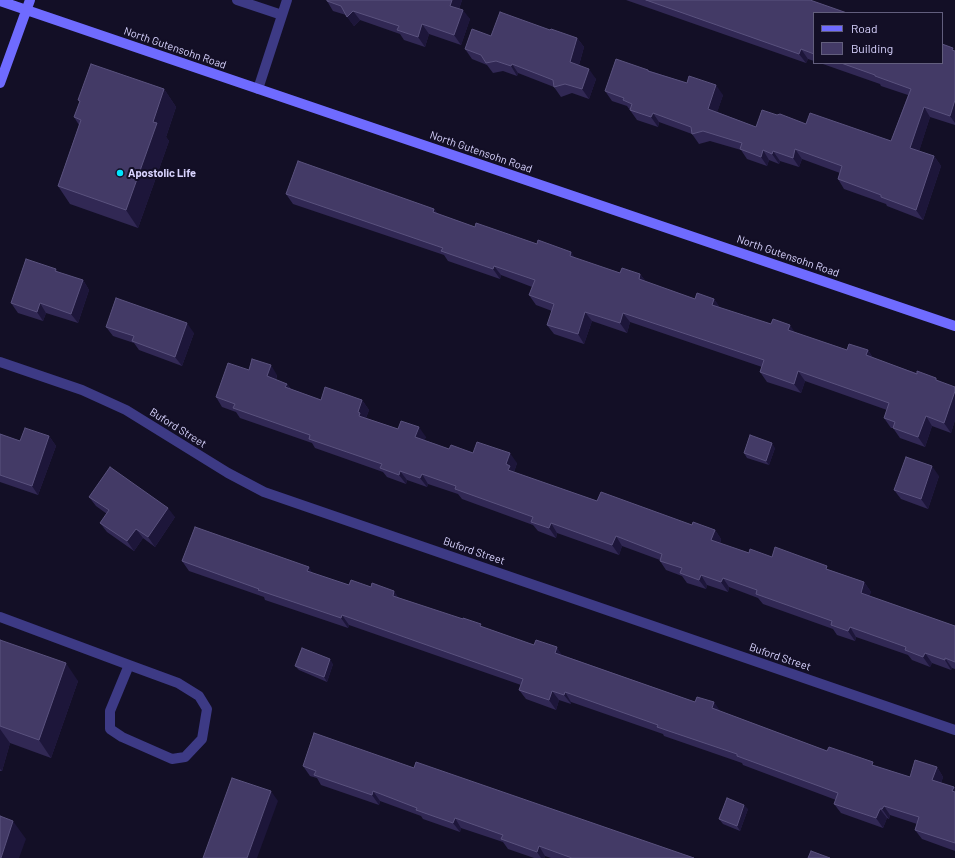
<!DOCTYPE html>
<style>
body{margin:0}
#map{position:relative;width:955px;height:858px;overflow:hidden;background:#130f26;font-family:Barlow,sans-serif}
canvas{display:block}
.legend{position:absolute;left:813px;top:12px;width:130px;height:52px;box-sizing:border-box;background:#130f26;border:1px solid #625e7d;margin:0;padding:5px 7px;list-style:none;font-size:12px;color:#d9d4ff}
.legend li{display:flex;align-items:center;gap:8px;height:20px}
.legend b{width:20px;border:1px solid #625e7d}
</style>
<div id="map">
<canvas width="955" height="858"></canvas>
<ul class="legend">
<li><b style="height:5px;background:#6f6bff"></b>Road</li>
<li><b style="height:11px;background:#433a66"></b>Building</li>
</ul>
</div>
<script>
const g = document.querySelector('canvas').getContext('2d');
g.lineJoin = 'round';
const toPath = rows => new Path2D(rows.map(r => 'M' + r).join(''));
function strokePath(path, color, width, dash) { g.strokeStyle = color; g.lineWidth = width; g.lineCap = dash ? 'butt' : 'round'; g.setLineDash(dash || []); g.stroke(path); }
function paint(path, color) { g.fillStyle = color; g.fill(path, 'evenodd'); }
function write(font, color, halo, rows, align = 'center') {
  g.font = font + ' Barlow,sans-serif'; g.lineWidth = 4; g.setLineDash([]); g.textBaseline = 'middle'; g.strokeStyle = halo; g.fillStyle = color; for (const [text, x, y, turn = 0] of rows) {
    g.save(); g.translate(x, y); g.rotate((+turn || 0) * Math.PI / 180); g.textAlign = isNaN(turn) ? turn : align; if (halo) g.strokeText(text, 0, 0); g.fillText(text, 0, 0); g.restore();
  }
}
const lane = toPath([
 [237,0,282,15],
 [258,89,287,0],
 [0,617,129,665,178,683,199,696,207,709,202,739,185,757,172,759,122,737,110,729,110,711,129,665]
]);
const street = toPath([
 [0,362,82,390,126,410,228,473,264,492,955,730]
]);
const secondary = toPath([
 [0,1,955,326],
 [0,83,30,0]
]);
const wall = toPath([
 [327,0,462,0,459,9,470,19,461,45,429,34,425,47,404,40,400,34,360,20,354,26,346,15,333,11,327,1],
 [626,0,810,0,814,13,814,61,808,59,806,63],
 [550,30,577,38,584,47,579,65,596,79,589,99,572,93,561,97,554,87,518,73,517,76,503,71,493,73,487,65,472,59,465,49,491,36],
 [955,51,955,125,930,117,919,151,934,156,941,166,923,220,887,206,886,204,844,189,838,179,840,173,802,159,799,167,780,161,779,164,769,160,767,166,747,159,741,150,710,141,699,144,692,134,659,122,658,127,637,120,627,106,612,101,605,91,648,70,650,71,723,95,717,112,756,127,777,115,806,124,891,141,908,95,881,86,880,84,820,63,942,63],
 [164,89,176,107,166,137,169,141,138,228,70,204,58,186,79,125,74,117,80,102,78,100],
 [286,194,434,209,438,214,475,227,620,273,640,274,646,282,695,299,714,299,720,308,847,350,868,350,873,358,939,381,955,391,955,420,951,433,932,426,925,447,900,438,893,428,891,428,884,418,887,410,805,381,801,393,767,382,760,372,762,367,630,322,627,333,592,321,584,344,554,334,547,325,552,311,536,305,529,295,532,287,501,275,500,279,448,261,444,255,293,204],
 [56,269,57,272,83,280,89,290,78,323,46,313,43,321,18,313,11,303],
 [106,327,194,333,182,366,139,350,134,343,113,336],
 [249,370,277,375,276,380,287,384,291,389,321,400,362,400,369,410,366,418,398,429,426,437,424,440,449,449,473,453,517,463,514,472,515,473,597,501,692,525,715,530,721,539,720,544,749,553,772,557,830,570,864,582,871,592,869,596,955,626,955,669,952,668,951,670,932,663,930,667,912,660,908,655,856,637,855,641,837,635,833,629,763,604,758,598,729,587,728,592,707,585,706,589,687,583,682,576,666,570,660,561,660,560,622,546,619,555,557,533,556,538,538,531,533,525,462,499,458,494,428,484,427,487,407,480,406,484,387,477,383,472,315,448,312,443,240,418,236,412,222,407,216,397],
 [0,434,20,441,49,436,56,446,38,495,0,482],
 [775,448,769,465,747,458,744,453],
 [939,476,928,509,901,499,894,490],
 [89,497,175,517,155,547,143,538,134,551,107,532,100,523,107,514,96,506],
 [182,561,313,573,349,585,399,598,483,627,720,711,827,751,910,777,937,767,943,777,941,783,954,787,955,788,955,851,922,839,915,830,917,824,890,815,889,819,887,818,883,828,841,813,834,804,836,800,743,765,742,763,664,736,663,734,571,702,571,704,559,700,556,710,526,699,519,690,521,685,349,625,348,628,265,600,264,597,189,571],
 [0,640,78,681,51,758,10,743,2,771,0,771],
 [333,664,327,682,299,670,295,666],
 [303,766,414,768,694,858,551,858,545,856,545,858,534,858,508,849,503,842,461,828,460,832,423,819,421,816,380,801,379,805,321,785,317,778,310,776],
 [748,809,740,831,723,824,719,819]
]);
const shadedWall = toPath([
 [452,0,462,0,457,15,450,6],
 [463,10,470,19,461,45,454,35],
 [353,11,360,20,354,26,347,17],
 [422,24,429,34,425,47,418,37],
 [577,38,584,47,577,72,570,62],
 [801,49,808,59,806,63,799,54],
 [512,64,518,73,517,76,511,66],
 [589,69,596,79,589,99,582,89],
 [716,85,723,95,715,119,708,109],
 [164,89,176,107,166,137,169,141,138,228,126,210,153,122],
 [955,100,955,123,950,116],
 [924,107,930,117,917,158,910,148],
 [653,113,659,122,658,127,651,117],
 [795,149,802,159,799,167,793,158],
 [763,150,769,160,767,166,761,157],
 [773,151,780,161,779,164,772,154],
 [934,156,941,166,923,220,916,210],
 [434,209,441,218,433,212],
 [571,252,578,262,570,256],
 [494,266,501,275,500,279,493,269],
 [640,274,647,283,639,279],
 [83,280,89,290,78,323,71,314],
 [714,299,721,309,712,305],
 [40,303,46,313,43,321,37,312],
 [585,312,592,321,584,344,578,334],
 [623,313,630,322,627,333,620,323],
 [187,323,194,333,182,366,175,357],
 [790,325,796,334,788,330],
 [868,350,874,360,866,355],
 [271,365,277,375,273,386,267,376],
 [798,371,805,381,801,393,794,384],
 [287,384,293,393,285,387],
 [955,391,955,420,951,433,944,423],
 [362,400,369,410,365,420,359,416,358,412],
 [926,416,932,426,925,447,918,437],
 [419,427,426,437,422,447,415,437],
 [49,436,56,446,38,495,32,486],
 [772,443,775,448,769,465,766,461],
 [510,453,517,463,514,472,516,475,508,470,506,464],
 [932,466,939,476,928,509,921,499],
 [400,471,407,480,406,484,399,475],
 [422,474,428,484,427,487,420,478],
 [168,508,175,517,155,547,148,537],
 [551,523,557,533,556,538,549,528],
 [136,529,143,538,134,551,127,541],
 [715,530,721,539,718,550,711,540],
 [616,536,622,546,619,555,612,545],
 [309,567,315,577,307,571],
 [701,575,707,585,706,589,699,580],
 [723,578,729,587,728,592,721,582],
 [864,582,871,592,867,602,861,593],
 [394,591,401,601,393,596],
 [342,615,349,625,348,628,341,618],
 [850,627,856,637,855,641,848,631],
 [557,647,563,657,555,653],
 [925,653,932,663,930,667,923,657],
 [945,658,952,668,951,670,945,660],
 [330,659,333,664,327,682,324,677],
 [66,663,78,681,51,758,39,740],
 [552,691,559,700,556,710,549,700],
 [565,692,571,702,571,704,564,695],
 [714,702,721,712,712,708],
 [0,729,10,743,2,771,0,769],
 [937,767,943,777,939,789,932,780],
 [954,787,955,788,955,795,952,791],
 [271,791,278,801,257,858,247,858],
 [373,791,380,801,379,805,372,795],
 [744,805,748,809,740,831,737,826],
 [884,806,890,815,889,819,882,809],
 [880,809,887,818,883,828,876,818],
 [455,818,461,828,460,832,453,823],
 [13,821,26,839,19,858,1,858],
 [539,846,545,856,545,858,541,858,537,852]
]);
const building = toPath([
 [327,0,452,0,450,6,463,10,454,35,422,24,418,37,397,30,399,26,353,11,347,17,341,6,327,1,327,0],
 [646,0,810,0,847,13,814,13,814,54,801,49,799,54,646,0],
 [500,12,550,30,551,29,577,38,570,62,589,69,582,89,565,84,554,87,553,80,512,64,511,66,496,61,486,63,481,55,465,49,472,29,491,36,500,12],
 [942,44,953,48,952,50,955,51,955,100,950,116,924,107,910,148,934,156,916,210,881,197,881,195,838,179,842,166,795,149,793,158,773,151,772,154,763,150,761,157,740,149,742,143,703,131,692,134,691,127,653,113,651,117,630,110,632,104,623,100,624,98,605,91,616,59,648,70,648,71,687,83,689,76,716,85,708,109,756,127,762,110,777,115,780,114,806,124,810,113,891,141,911,89,875,76,875,75,841,63,942,63,942,44],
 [91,64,164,89,153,122,157,123,126,210,58,186,81,120,74,117,80,101,78,100,91,64],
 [298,161,434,209,433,212,475,227,476,223,537,244,538,240,571,252,570,256,620,273,622,268,640,274,639,279,695,299,697,293,714,299,712,305,771,324,773,319,790,325,788,330,847,350,849,344,868,350,866,355,917,374,917,371,936,378,936,380,955,387,955,391,944,423,926,416,918,437,893,428,895,422,884,418,889,403,798,371,794,384,760,372,764,360,623,313,620,323,585,312,578,334,547,325,554,304,529,295,535,280,494,266,493,269,441,251,443,248,286,194,298,161],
 [26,259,56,269,55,271,83,280,71,314,40,303,37,312,11,303,26,259],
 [116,298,187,323,175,357,132,341,134,336,106,327,116,298],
 [252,359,271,365,267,376,287,384,285,387,321,400,325,387,362,400,358,412,360,413,359,416,398,429,401,421,419,427,415,437,449,449,451,445,473,453,477,442,510,453,506,464,510,466,508,470,597,501,601,492,692,525,693,522,715,530,711,540,749,553,750,549,772,557,775,547,827,566,826,569,864,582,861,593,955,626,955,662,945,658,945,660,925,653,923,657,905,650,906,647,850,627,848,631,831,625,832,621,756,594,757,590,723,578,721,582,701,575,699,580,680,573,682,568,660,561,662,554,616,536,612,545,551,523,549,528,531,522,533,517,455,489,456,486,422,474,420,478,400,471,399,475,380,468,382,464,309,439,310,435,233,408,235,404,216,397,228,363,249,370,252,359],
 [25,428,49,436,32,486,0,475,0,434,20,441,25,428],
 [750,435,772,443,766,461,744,453,750,435],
 [906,457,932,466,921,499,894,490,906,457],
 [110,467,168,508,148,537,136,529,127,541,100,523,109,510,89,497,110,467],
 [195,527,309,567,307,571,349,585,351,580,371,587,372,583,394,591,393,596,463,619,463,618,481,624,480,626,534,645,536,640,557,647,555,653,695,702,697,697,714,702,712,708,827,751,829,747,873,762,872,765,910,777,915,760,937,767,932,780,954,787,952,791,955,792,955,843,915,830,919,817,884,806,882,809,880,809,876,818,834,804,838,793,737,756,737,754,657,727,658,725,565,692,564,695,552,691,549,700,519,690,523,679,342,615,341,618,258,590,259,589,182,561,195,527],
 [0,640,66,663,39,740,0,726,0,640],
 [302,648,330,659,324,677,295,666,302,648],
 [314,733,414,768,416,762,694,858,572,858,539,846,537,852,501,839,503,835,455,818,453,823,416,810,417,808,373,791,372,795,314,775,316,771,303,766,314,733],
 [232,778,271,791,247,858,203,858,232,778],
 [727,798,744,805,737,826,719,819,727,798],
 [0,816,13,821,1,858,0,858,0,816],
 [811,851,830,858,808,858,811,851]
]);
const markers = [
 [120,173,4,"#00e5ff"]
];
const streetNames = [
 ["North Gutensohn Road",175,48,19],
 ["North Gutensohn Road",481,152,19],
 ["North Gutensohn Road",788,256,19],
 ["Buford Street",178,428,32],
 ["Buford Street",474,551,19],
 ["Buford Street",780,657,19]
];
const poiNames = [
 ["Apostolic Life",128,173]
];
strokePath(lane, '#3d3a85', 10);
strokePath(street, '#3d3a85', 10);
strokePath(secondary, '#6f6bff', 10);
paint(wall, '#312854');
paint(shadedWall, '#1d163a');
paint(building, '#433a66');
strokePath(building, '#5a527e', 1);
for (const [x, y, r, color] of markers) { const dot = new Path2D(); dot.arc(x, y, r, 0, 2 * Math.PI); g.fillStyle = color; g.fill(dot); strokePath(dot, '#130f26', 1.5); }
write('11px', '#d9d4ff', '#130f26', streetNames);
write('bold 11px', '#d9d4ff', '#130f26', poiNames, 'left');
</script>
